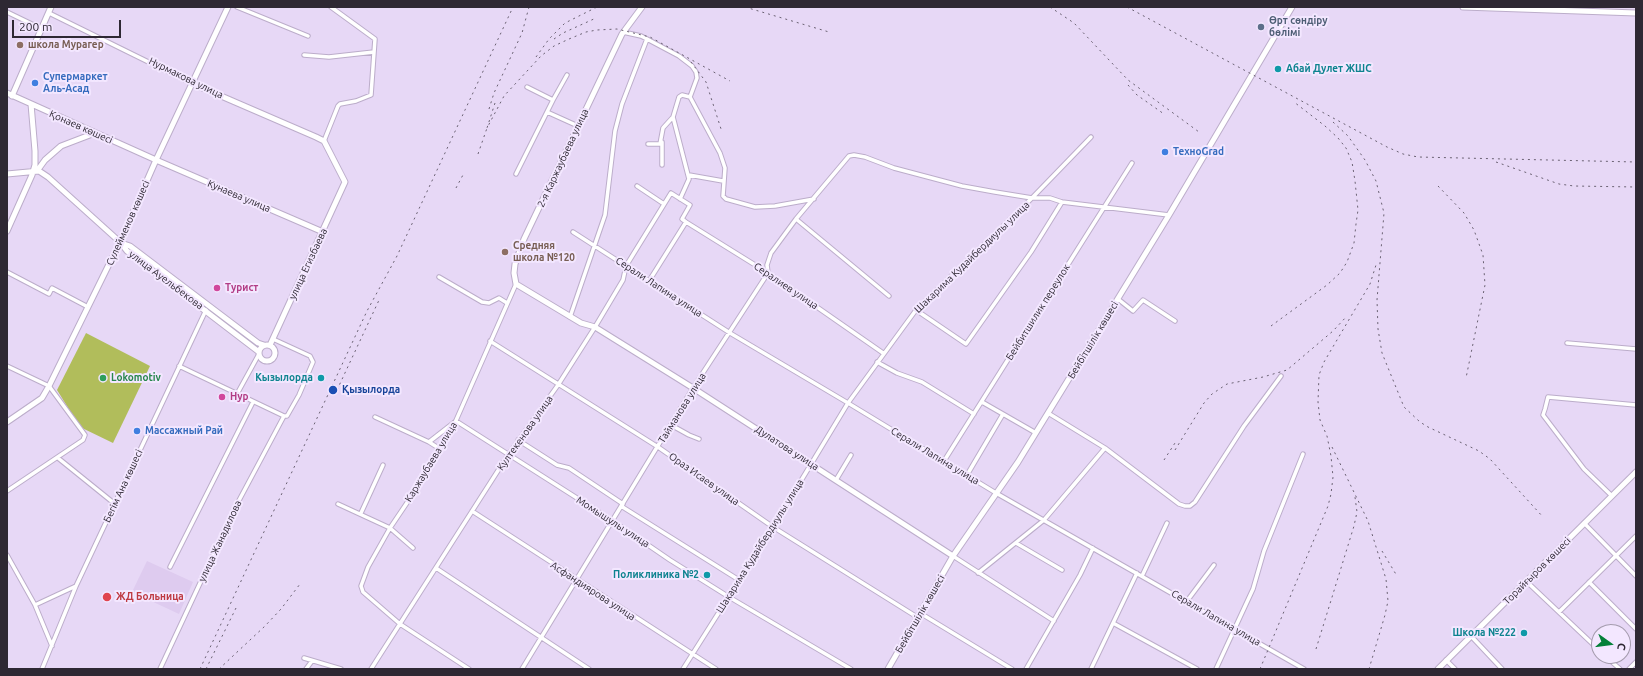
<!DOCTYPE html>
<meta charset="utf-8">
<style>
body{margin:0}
#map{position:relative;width:1643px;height:676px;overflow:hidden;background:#e7d8f6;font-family:Ubuntu,sans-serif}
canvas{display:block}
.frame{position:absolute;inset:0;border:8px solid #2e2833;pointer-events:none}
.north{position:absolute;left:1591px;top:624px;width:40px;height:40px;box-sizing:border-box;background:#f3e7ff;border:1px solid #a49bad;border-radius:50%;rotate:104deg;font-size:11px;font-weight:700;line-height:16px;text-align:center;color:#2e2833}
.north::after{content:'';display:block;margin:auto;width:14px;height:18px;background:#048039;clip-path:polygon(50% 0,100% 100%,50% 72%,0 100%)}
.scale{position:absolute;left:12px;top:20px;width:109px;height:18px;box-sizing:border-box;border:2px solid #2e2833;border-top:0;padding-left:5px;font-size:12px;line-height:14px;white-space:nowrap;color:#2e2833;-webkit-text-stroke:3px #f3e7ff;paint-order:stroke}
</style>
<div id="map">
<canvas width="1643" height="676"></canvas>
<div class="frame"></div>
<div class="north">С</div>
<div class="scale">200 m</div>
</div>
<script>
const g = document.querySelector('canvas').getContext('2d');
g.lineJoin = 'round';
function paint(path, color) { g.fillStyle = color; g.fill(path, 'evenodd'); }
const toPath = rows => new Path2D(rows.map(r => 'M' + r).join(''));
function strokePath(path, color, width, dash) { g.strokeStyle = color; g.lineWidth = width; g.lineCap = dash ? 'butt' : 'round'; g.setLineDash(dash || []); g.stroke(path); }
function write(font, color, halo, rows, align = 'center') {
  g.font = font + ' Ubuntu,sans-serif'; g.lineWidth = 4; g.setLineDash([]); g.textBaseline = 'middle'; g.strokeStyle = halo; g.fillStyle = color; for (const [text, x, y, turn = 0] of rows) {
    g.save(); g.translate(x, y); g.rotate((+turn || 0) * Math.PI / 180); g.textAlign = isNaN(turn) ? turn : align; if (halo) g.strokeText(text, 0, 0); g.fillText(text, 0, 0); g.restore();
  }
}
const built = toPath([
 [147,561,193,582,179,614,132,592]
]);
const green = toPath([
 [86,333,150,366,113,443,80,427,57,390]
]);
const street = toPath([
 [237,7,308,36],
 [7,12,42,29],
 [49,13,191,83],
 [623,32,641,36,647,39,679,56,692,66,696,72,697,78,690,97],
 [304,55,329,57,374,52],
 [527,87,553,100],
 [547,112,578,126],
 [324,141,338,106,340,104,356,101,371,95,375,39,331,7],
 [648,144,660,144,663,128,673,117],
 [662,165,662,142],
 [516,174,553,100,567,75],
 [689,175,723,181],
 [637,186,664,204],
 [680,199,689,179,673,117,679,97,682,95,690,97,720,153,725,168,723,196,726,199,755,207,775,206,814,199],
 [796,219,889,296],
 [573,232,730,333,848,403,996,493,1304,669],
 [7,272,49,294,52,288,88,307],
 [439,277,482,302,489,303,499,298,507,303],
 [649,281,686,222],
 [1118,299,1133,311,1143,300,1175,321],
 [916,310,966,344,1031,252,1062,202],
 [570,317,605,215,615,131,622,104,647,39],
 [490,341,658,447,773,527,917,617],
 [1567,343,1636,349],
 [877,362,897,373,922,382,974,414],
 [7,366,49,386,85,435,83,440,7,491],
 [179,366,284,416,287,416,299,395,313,362,310,356,273,339],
 [237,394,259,354],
 [982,402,1036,433],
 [1048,413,1105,448,1179,504,1185,506,1190,506,1195,502,1244,426,1281,376],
 [375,417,429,442,456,421,613,521,670,560,729,597,851,669],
 [671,425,689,435,699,439],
 [518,440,557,465,569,468,623,504],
 [429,442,440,449],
 [58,458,115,504],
 [944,461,1132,163],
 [967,475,1003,414],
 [836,480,851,455],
 [1612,496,1584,469,1543,415,1545,409,1548,397,1636,405],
 [338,504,390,528,413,548],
 [621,506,739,580],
 [472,511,716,669],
 [361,513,383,465],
 [1584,523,1636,576],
 [1016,543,1062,570],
 [7,555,35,605,52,646],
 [953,556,1054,621],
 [170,567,253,402],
 [436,568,589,669],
 [978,573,1044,520,1105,448],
 [1142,576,1167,523],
 [1526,581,1599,650],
 [1589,582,1636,629],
 [1187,601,1214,565],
 [35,605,76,586],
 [1559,612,1636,536],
 [920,613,1012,669],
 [1113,623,1197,669],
 [1471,636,1502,669],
 [1605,656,1620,669],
 [304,658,341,669],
 [1446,660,1455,669],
 [42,669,76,586,206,310],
 [160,669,236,506,284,416],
 [306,669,312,661],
 [371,669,508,455,558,385,595,327,623,280,626,266,671,193,690,205,682,219,686,222,768,273,883,353],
 [469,669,400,624,363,592,361,586,368,567,390,528,419,485,454,425,516,284],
 [522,669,693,388,768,273,767,265,771,253,796,219,849,156,854,155,865,157,894,168,962,186,995,192,1032,198,1050,198,1062,202,1169,215],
 [683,669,773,527,848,403,916,310,1032,198,1091,137],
 [1026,669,1080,575,1093,548],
 [1091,669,1137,573],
 [1216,669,1253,589,1264,551,1303,454],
 [1629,669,1636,662]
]);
const secondary = toPath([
 [642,7,622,34,524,239,515,264,514,273,516,284,581,323,595,327,693,388,953,556],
 [1463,7,1636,13],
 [191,83,316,137,324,141,345,182,270,345],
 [7,93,156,160,323,232],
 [12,96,51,7],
 [37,171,45,160,61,146,95,133],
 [7,174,39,171,48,177,120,242,127,251,259,352],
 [7,231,32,175,35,165,35,151,31,104],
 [121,243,130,246,258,343,264,345],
 '259 353a8 8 0 1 1 16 0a8 8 0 1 1-16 0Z',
 [7,422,42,398,49,386,120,242,156,160,228,7],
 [888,669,953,556,1018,462,1169,215,1292,7],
 [1438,669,1636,472]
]);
const rail = toPath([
 [745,7,829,32],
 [1050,7,1074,23,1128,80,1199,132],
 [1127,7,1387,147,1403,154,1418,157,1636,162],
 [554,39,563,33,596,18],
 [536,57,549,39,565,23,597,7],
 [691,62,706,82,722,132],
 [1128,85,1137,95,1164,114],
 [495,103,487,128,504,96,541,56,554,46,569,39,586,32,597,30,617,29,650,37,730,81],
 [489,109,494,93,522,33,529,7],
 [1333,122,1348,136,1365,160,1376,181,1384,213,1377,300,1378,329,1382,353,1404,407,1420,422,1428,427,1479,451,1490,459,1543,517],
 [478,154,487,128],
 [1496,162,1559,184,1574,186,1636,187],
 [1438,186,1464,213,1474,230,1483,255,1485,285,1466,378],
 [456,188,464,173],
 [1271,326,1327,285,1340,273,1347,262,1354,243,1356,224,1358,210,1355,181,1352,162,1346,148,1338,138,1325,126,1294,102],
 [337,390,380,298],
 [1332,447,1368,521,1386,579,1388,601,1385,615,1369,669],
 [1175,450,1204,403,1212,394,1227,384,1263,377,1287,370,1333,331,1347,316],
 [1164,460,1175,443],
 [1382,551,1397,576],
 [1316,649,1354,526,1357,512,1355,497],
 [200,669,367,311,397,256,513,7],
 [206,669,236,608],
 [219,669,265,626,281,609,300,584],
 [1260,669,1328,506,1331,494,1333,477,1331,456,1327,436,1320,420,1318,402,1319,375,1324,362,1370,284,1376,265]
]);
const markers = [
 [1261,27,4,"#5c6f8a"],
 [20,45,4,"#8d6e63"],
 [1278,69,4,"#0f9aa8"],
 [35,83,4,"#3f7fe0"],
 [1165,152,4,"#3f7fe0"],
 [505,252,4,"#8d6e63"],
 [217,288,4,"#d1479c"],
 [103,378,4,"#2e9e5b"],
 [321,378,4,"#0f9aa8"],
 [333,390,5,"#1a4fb4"],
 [222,397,4,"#d1479c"],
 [137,431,4,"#3f7fe0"],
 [707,575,4,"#0f9aa8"],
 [107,597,5,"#e0444e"],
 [1524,633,4,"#0f9aa8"]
];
const serviceNames = [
 ["Өрт сөндіру",1269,21],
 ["бөлімі",1269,33]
];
const educationNames = [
 ["школа Мурагер",28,45],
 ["Средняя",513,246],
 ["школа №120",513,258]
];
const cultureNames = [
 ["Абай Дулет ЖШС",1286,69,"left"],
 ["Кызылорда",313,378],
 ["Поликлиника №2",699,575],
 ["Школа №222",1516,633]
];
const shopNames = [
 ["Супермаркет",43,77],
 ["Аль-Асад",43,89],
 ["ТехноGrad",1173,152],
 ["Массажный Рай",145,431]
];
const streetNames = [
 ["Нурмакова улица",186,78,26],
 ["Қонаев көшесі",81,127,24],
 ["2-я Каржаубаева улица",563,158,-65],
 ["Кунаева улица",239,196,23],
 ["Сүлейменов көшесі",128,223,-66],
 ["Шакарима Кудайбердиулы улица",972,257,-44],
 ["улица Егизбаева",308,264,-65],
 ["улица Ауельбекова",166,280,37],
 ["Сералиев улица",786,286,34],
 ["Серали Лапина улица",659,287,33],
 ["Бейбитшилик переулок",1038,312,-58],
 ["Бейбітшілік көшесі",1093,340,-59],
 ["Тайманова улица",682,408,-58],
 ["Култекенова улица",525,433,-55],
 ["Дулатова улица",787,448,33],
 ["Серали Лапина улица",935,456,31],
 ["Каржаубаева улица",431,462,-59],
 ["Ораз Исаев улица",704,479,35],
 ["Бегім Ана көшесі",123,486,-65],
 ["Момышулы улица",613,522,33],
 ["улица Жанадилова",220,541,-65],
 ["Шакарима Кудайбердиулы улица",760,546,-58],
 ["Торайғыров көшесі",1537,571,-45],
 ["Асфандиярова улица",593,591,33],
 ["Бейбітшілік көшесі",920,614,-60],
 ["Серали Лапина улица",1216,618,30]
];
const hotelNames = [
 ["Турист",225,288],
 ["Нур",230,397]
];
const leisureNames = [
 ["Lokomotiv",111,378]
];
const transitNames = [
 ["Қызылорда",342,390]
];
const healthNames = [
 ["ЖД Больница",116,597]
];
paint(built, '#decbef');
paint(green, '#b1bd5b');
strokePath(street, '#bcadca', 5.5);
strokePath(secondary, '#bcadca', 7);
strokePath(street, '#fff', 3.5);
strokePath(secondary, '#fff', 5);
strokePath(rail, '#6a6172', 1, [2, 4]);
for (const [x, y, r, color] of markers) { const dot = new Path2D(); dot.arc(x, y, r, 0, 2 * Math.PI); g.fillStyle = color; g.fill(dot); strokePath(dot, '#f3e7ff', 1.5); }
write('bold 10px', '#4e5e75', '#f3e7ff', serviceNames, 'left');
write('bold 10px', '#785e54', '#f3e7ff', educationNames, 'left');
write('bold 10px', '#0d838f', '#f3e7ff', cultureNames, 'right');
write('bold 10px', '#366cbe', '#f3e7ff', shopNames, 'left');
write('10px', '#2e2833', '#f3e7ff', streetNames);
write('bold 10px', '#b23c85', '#f3e7ff', hotelNames, 'left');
write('bold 10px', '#27864d', '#f3e7ff', leisureNames, 'left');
write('bold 10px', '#164399', '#f3e7ff', transitNames, 'left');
write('bold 10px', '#be3a42', '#f3e7ff', healthNames, 'left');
</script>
